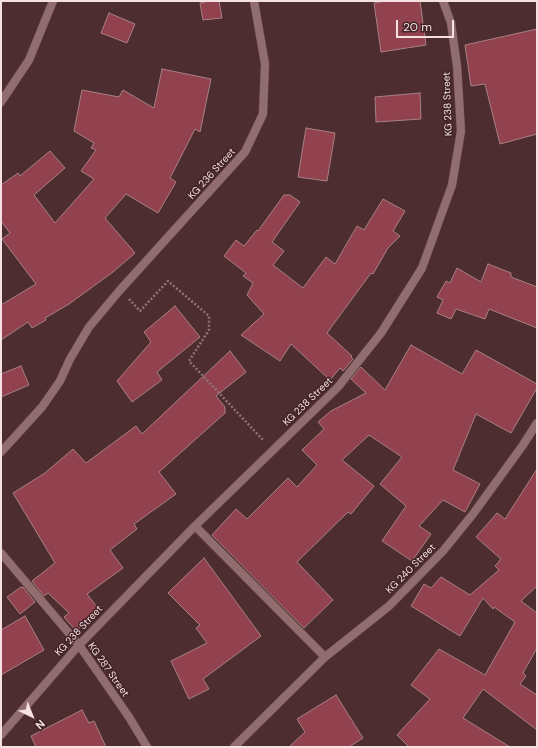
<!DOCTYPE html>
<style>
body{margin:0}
#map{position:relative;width:538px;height:748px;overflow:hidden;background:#4d2d30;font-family:"DM Sans",sans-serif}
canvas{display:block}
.frame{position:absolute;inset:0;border:2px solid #f6e1e2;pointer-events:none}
.north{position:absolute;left:12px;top:696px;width:40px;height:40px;-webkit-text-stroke:3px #422326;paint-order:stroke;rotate:137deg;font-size:11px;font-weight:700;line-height:16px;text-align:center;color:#f6e1e2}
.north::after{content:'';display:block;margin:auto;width:14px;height:18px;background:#f6e1e2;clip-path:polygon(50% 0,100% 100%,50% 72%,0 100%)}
.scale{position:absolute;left:396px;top:20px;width:58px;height:18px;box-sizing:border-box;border:2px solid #f6e1e2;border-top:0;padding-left:5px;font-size:12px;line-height:14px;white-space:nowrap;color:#f6e1e2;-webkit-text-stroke:3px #422326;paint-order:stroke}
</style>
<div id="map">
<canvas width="538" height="748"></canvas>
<div class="frame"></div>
<div class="north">N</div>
<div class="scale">20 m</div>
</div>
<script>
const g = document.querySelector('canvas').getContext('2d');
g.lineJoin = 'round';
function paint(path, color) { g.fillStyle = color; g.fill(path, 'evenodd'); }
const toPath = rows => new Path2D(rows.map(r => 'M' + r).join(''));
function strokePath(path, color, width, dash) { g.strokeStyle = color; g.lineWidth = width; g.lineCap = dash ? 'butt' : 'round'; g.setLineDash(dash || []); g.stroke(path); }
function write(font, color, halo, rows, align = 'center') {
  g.font = font + ' "DM Sans",sans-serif'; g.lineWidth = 3; g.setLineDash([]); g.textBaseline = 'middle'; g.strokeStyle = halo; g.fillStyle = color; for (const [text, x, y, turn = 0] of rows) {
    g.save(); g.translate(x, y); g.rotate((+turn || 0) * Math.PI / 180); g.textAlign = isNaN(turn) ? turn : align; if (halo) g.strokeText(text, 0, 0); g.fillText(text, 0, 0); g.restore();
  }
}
const building = toPath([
 [210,1,219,1,222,18,203,20,200,3,210,1],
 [386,1,420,1,426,45,381,52,374,3,386,1],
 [109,13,135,24,127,43,101,33,109,13],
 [537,29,537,134,500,144,485,84,471,86,465,45,537,29],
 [162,69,211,79,200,132,195,129,170,178,176,182,158,213,126,194,105,218,135,253,113,272,69,304,45,318,46,320,32,328,28,322,1,340,1,305,36,284,2,239,10,233,1,221,1,185,18,173,20,176,50,151,65,168,34,195,55,223,94,179,81,171,96,150,91,148,94,143,74,131,82,90,119,97,123,90,154,108,162,69],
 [420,93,421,119,376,122,375,97,420,93],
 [306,128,335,133,327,181,298,177,306,128],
 [284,195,290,195,300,202,272,242,284,251,273,265,303,288,326,257,335,264,357,226,364,230,383,199,405,211,393,231,400,236,388,248,373,274,371,273,327,333,352,356,351,357,353,359,343,371,340,368,330,380,291,344,280,361,241,335,264,314,247,295,253,283,243,276,246,273,224,256,236,240,244,246,257,230,258,231,284,195],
 [488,264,511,273,511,277,537,287,537,328,489,309,485,319,456,309,451,319,437,313,443,300,437,297,446,281,450,283,457,268,481,282,488,264],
 [175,306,200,337,157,372,162,380,132,402,117,381,151,342,144,332,175,306],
 [411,345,462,374,476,350,537,384,537,388,511,433,476,414,453,470,480,484,465,512,443,500,419,526,431,534,412,561,382,541,406,506,380,484,402,457,369,435,342,460,374,486,351,514,348,512,297,562,333,600,304,628,212,535,236,509,247,519,288,478,297,487,317,465,302,450,324,429,318,422,331,411,366,393,351,379,361,367,385,390,411,345],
 [230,351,246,372,216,396,225,407,225,413,159,472,176,494,134,524,137,529,110,550,123,568,87,594,100,611,76,631,64,617,69,613,48,593,44,596,32,581,55,563,13,493,45,473,73,449,86,463,136,426,142,434,230,351],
 [21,366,29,385,1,397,1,374,21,366],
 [537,469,537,586,521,601,537,613,537,648,523,673,526,676,520,684,537,695,537,730,483,689,463,718,510,747,409,747,397,735,430,699,411,685,439,649,485,675,515,622,494,607,493,609,483,598,460,636,411,606,424,584,431,588,441,577,470,595,499,570,495,566,501,559,476,537,497,513,505,519,537,469],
 [204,558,261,636,203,679,209,689,189,699,171,661,207,643,196,628,200,625,168,593,204,558],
 [21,587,22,588,23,587,35,602,20,614,7,597,21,587],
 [25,616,44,650,1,675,1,630,25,616],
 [336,695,363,738,349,747,289,747,305,732,297,719,336,695],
 [82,710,89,723,94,721,106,747,36,747,31,736,82,710]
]);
const path = toPath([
 [129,299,140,311,168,281,209,316,209,330,189,361,264,441]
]);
const minor = toPath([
 [1,452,42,407,60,381,70,359,89,327,120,290,245,152,263,114,265,64,254,1],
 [195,526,325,657],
 [1,553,79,645,129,717,147,747],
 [1,735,79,645,195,526,338,387,381,333,422,268,452,185,461,131,457,66,451,23,443,1],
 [234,747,325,657,389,606,443,551,473,514,523,445,537,423]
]);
const tertiary = toPath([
 [1,102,29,60,53,1]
]);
const streetNames = [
 ["KG 238 Street",448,104,-92],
 ["KG 236 Street",212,174,-48],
 ["KG 238 Street",308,402,-44],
 ["KG 240 Street",411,569,-45],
 ["KG 238 Street",79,631,-47],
 ["KG 287 Street",108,670,55]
];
paint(building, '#91424e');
strokePath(building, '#a88184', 1);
strokePath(minor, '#684a4c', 9);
strokePath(tertiary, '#684a4c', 9);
strokePath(path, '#8f7375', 2.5, [2, 2]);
strokePath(minor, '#926d70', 8);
strokePath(tertiary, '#926d70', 8);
write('10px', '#f6e1e2', '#422326', streetNames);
</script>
